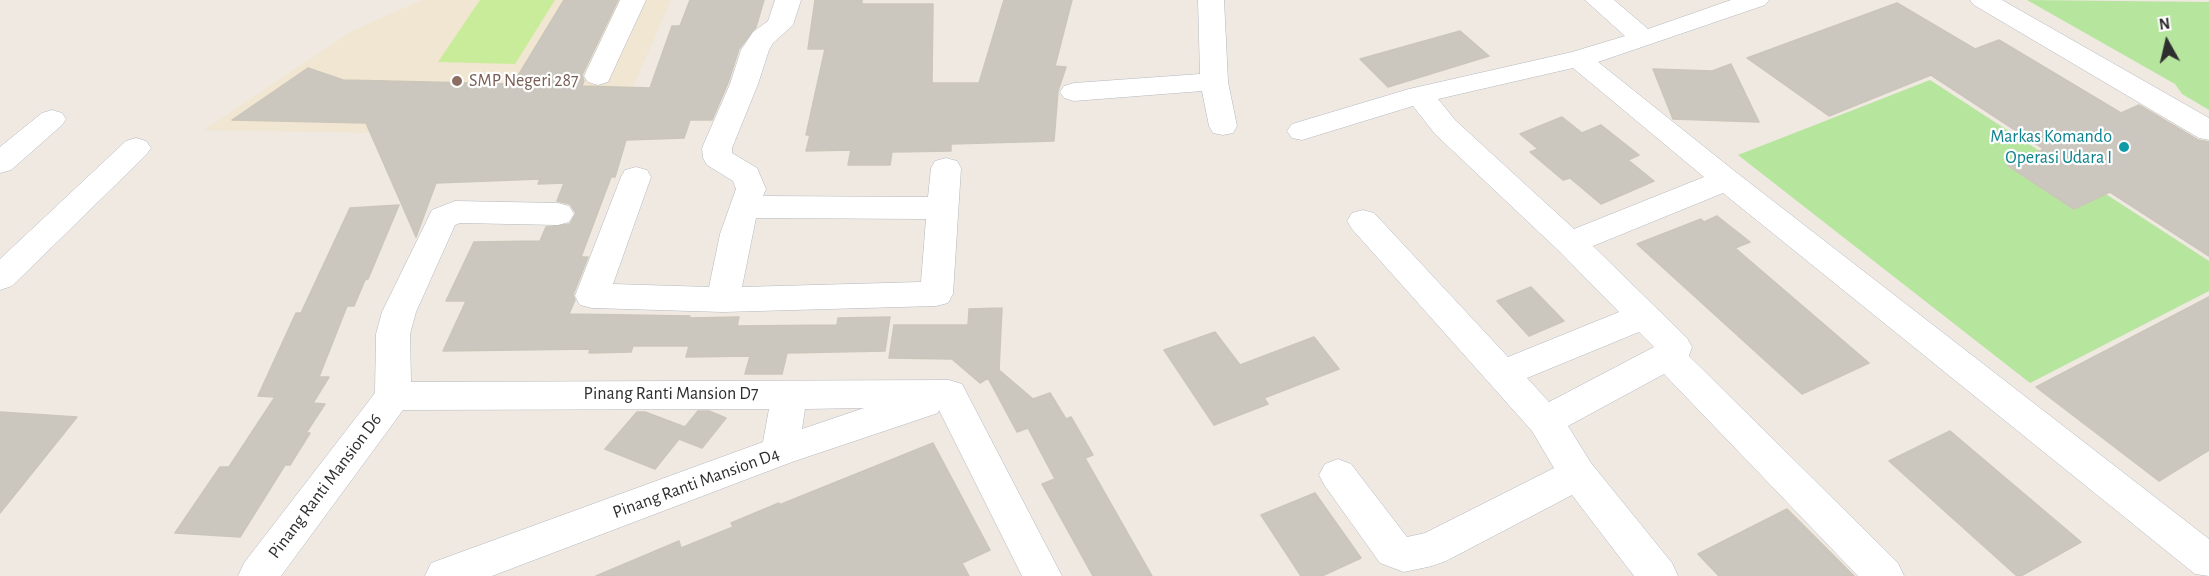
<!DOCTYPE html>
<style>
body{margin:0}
#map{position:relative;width:2209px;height:576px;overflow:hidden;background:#efe9e1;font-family:"Alegreya Sans",sans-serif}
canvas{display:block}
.north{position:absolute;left:2137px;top:12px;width:60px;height:60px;-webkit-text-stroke:4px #fff;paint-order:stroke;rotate:352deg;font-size:16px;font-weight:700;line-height:24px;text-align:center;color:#2e2e2e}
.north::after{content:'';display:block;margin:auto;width:21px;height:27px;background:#2e2e2e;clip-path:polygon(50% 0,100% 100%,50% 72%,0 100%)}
</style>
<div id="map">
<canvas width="2209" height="576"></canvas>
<div class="north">N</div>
</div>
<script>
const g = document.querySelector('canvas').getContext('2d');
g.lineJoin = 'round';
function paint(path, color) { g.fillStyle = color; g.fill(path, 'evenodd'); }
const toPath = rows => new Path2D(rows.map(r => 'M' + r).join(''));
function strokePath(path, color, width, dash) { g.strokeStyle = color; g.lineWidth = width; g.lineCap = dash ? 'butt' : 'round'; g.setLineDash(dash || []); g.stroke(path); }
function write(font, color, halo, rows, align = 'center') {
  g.font = font + ' "Alegreya Sans",sans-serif'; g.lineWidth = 4.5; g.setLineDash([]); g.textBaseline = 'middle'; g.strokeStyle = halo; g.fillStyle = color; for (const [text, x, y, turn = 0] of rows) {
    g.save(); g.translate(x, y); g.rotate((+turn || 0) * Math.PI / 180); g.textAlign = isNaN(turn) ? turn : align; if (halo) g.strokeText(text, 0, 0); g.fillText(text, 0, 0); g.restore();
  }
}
const education = toPath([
 [422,0,671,0,611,137,204,130,352,31]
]);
const green = toPath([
 [2027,0,2209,2,2209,110,2182,94,2175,84],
 [1930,80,2209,261,2209,291,2030,383,1738,155]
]);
const pitch = toPath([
 [480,0,555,0,515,64,438,62]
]);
const building = toPath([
 [564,0,618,0,582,75,584,81,582,86,650,88,672,26,680,26,690,0,764,0,756,27,739,49,728,83,712,120,690,120,684,138,626,140,615,177,611,177,581,257,588,257,573,295,575,300,569,314,690,316,689,318,739,317,737,326,837,325,838,318,890,317,885,351,787,353,782,374,745,374,750,356,686,357,689,346,633,346,631,352,589,353,590,349,443,351,466,301,446,301,474,242,540,241,546,227,570,224,576,213,570,204,557,201,564,183,538,184,540,179,436,183,416,237,366,123,232,120,308,68,343,80,513,84,564,0],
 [815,0,862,0,862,4,933,4,932,83,979,83,1004,0,1072,0,1055,66,1066,67,1058,91,1054,141,951,144,951,151,892,152,890,165,848,165,851,150,806,151,810,135,806,135,825,49,808,49,815,0],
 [1897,3,1975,49,1999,40,2121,113,2139,105,2198,140,2209,142,2209,256,2110,192,2074,209,2007,165,2044,149,1931,75,1829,116,1747,58,1897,3],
 [1460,31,1489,56,1388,87,1360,59,1460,31],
 [1731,64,1759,122,1673,119,1653,69,1712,71,1731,64],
 [1562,117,1582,133,1601,125,1639,155,1628,160,1654,181,1601,204,1570,178,1563,180,1530,152,1538,149,1520,134,1562,117],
 [399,205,368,279,365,280,354,306,347,306,319,377,329,377,313,403,325,404,306,433,310,433,290,465,285,465,240,537,175,533,220,467,229,467,275,397,258,396,296,313,301,313,350,208,399,205],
 [1717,216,1750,242,1735,248,1869,363,1802,394,1637,244,1701,219,1704,222,1717,216],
 [1531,287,1564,321,1529,336,1497,301,1531,287],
 [2209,297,2209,450,2159,481,2036,387,2209,297],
 [1002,308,999,370,1033,399,1050,393,1066,419,1071,417,1093,455,1085,458,1152,576,1093,576,1042,484,1055,479,1028,428,1017,432,988,378,980,383,952,359,889,358,894,325,968,325,969,309,1002,308],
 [1215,332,1240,365,1314,337,1339,369,1264,398,1268,404,1214,425,1164,350,1215,332],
 [698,411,709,411,726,418,702,448,679,439,655,469,605,449,637,412,645,412,685,427,698,411],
 [0,412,77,417,0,513,0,412],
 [1950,431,2081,542,2021,576,2017,576,1889,461,1950,431],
 [933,443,990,550,962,563,969,576,596,576,679,541,681,548,733,527,731,523,779,503,779,505,933,443],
 [1315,493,1361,558,1322,576,1301,576,1261,515,1315,493],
 [1787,509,1854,576,1719,576,1698,554,1787,509]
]);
const minor = toPath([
 [620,0,646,0,608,82,598,85,588,82,584,76,620,0],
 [775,0,801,0,793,25,773,43,769,50,758,84,732,148,732,153,757,168,766,189,763,196,928,197,931,168,935,161,946,158,957,161,961,168,953,294,948,303,936,306,723,312,592,308,580,305,575,296,621,177,625,170,636,167,647,170,651,177,613,284,709,287,720,234,736,189,733,181,707,165,703,158,702,148,730,84,741,50,753,32,768,21,775,0],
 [756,218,926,219,921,282,742,287,756,218],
 [1198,0,1224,0,1228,82,1237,126,1233,133,1223,135,1213,133,1209,126,1202,91,1074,101,1064,98,1060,92,1064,86,1074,83,1200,74,1198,0],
 [1585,0,1614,0,1648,29,1731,0,1769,0,1765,5,1598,62,1737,173,2209,539,2209,576,2195,574,1723,193,1593,246,1687,338,1692,347,1689,356,1898,563,1904,576,1858,576,1664,374,1568,426,1591,463,1672,563,1678,576,1634,576,1572,495,1446,561,1432,566,1404,572,1380,563,1325,486,1319,475,1325,464,1338,459,1351,464,1407,537,1425,533,1554,468,1532,431,1352,229,1347,221,1352,213,1363,210,1374,213,1508,357,1619,312,1559,251,1435,134,1413,106,1302,140,1292,138,1287,131,1292,124,1409,89,1572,52,1625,36,1585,0],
 [1573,68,1704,177,1574,229,1455,120,1438,99,1573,68],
 [1639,332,1654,347,1549,402,1527,378,1639,332],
 [1970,0,2002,0,2209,118,2209,140,2199,138,1974,5,1970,0],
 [52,110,62,113,66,119,62,125,11,170,0,173,0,147,42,113,52,110],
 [136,138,146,141,151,148,146,155,12,286,0,290,0,259,126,141,136,138],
 [455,201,558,203,569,206,574,214,569,222,558,225,460,223,455,225,416,312,410,334,411,382,949,380,962,384,1062,576,1022,576,939,410,938,413,792,462,492,576,425,576,431,563,763,442,769,409,403,410,281,576,238,576,244,563,375,393,376,334,382,312,432,210,455,201],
 [864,408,802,429,805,409,864,408]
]);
const markers = [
 [457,81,6,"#8d6e63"],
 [2124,147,6,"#0f9aa8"]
];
const educationNames = [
 ["SMP Negeri 287",469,81]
];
const cultureNames = [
 ["Markas Komando",2112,137],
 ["Operasi Udara I",2112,158]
];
const streetNames = [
 ["Pinang Ranti Mansion D7",671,394],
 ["Pinang Ranti Mansion D4",696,483,-20],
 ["Pinang Ranti Mansion D6",325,486,-53]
];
paint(education, '#f0e6d1');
paint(green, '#b6e59e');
paint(pitch, '#c9ec9a');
paint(building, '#cbc7bf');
strokePath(building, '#cbc5ba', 1.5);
strokePath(minor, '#b4b7c1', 1);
paint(minor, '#fff');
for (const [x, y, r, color] of markers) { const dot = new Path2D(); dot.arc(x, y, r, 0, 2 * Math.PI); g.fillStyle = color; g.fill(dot); strokePath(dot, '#fff', 2); }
write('18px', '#785e54', '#fff', educationNames, 'left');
write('18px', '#0d838f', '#fff', cultureNames, 'right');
write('18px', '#2e2e2e', '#fff', streetNames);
</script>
